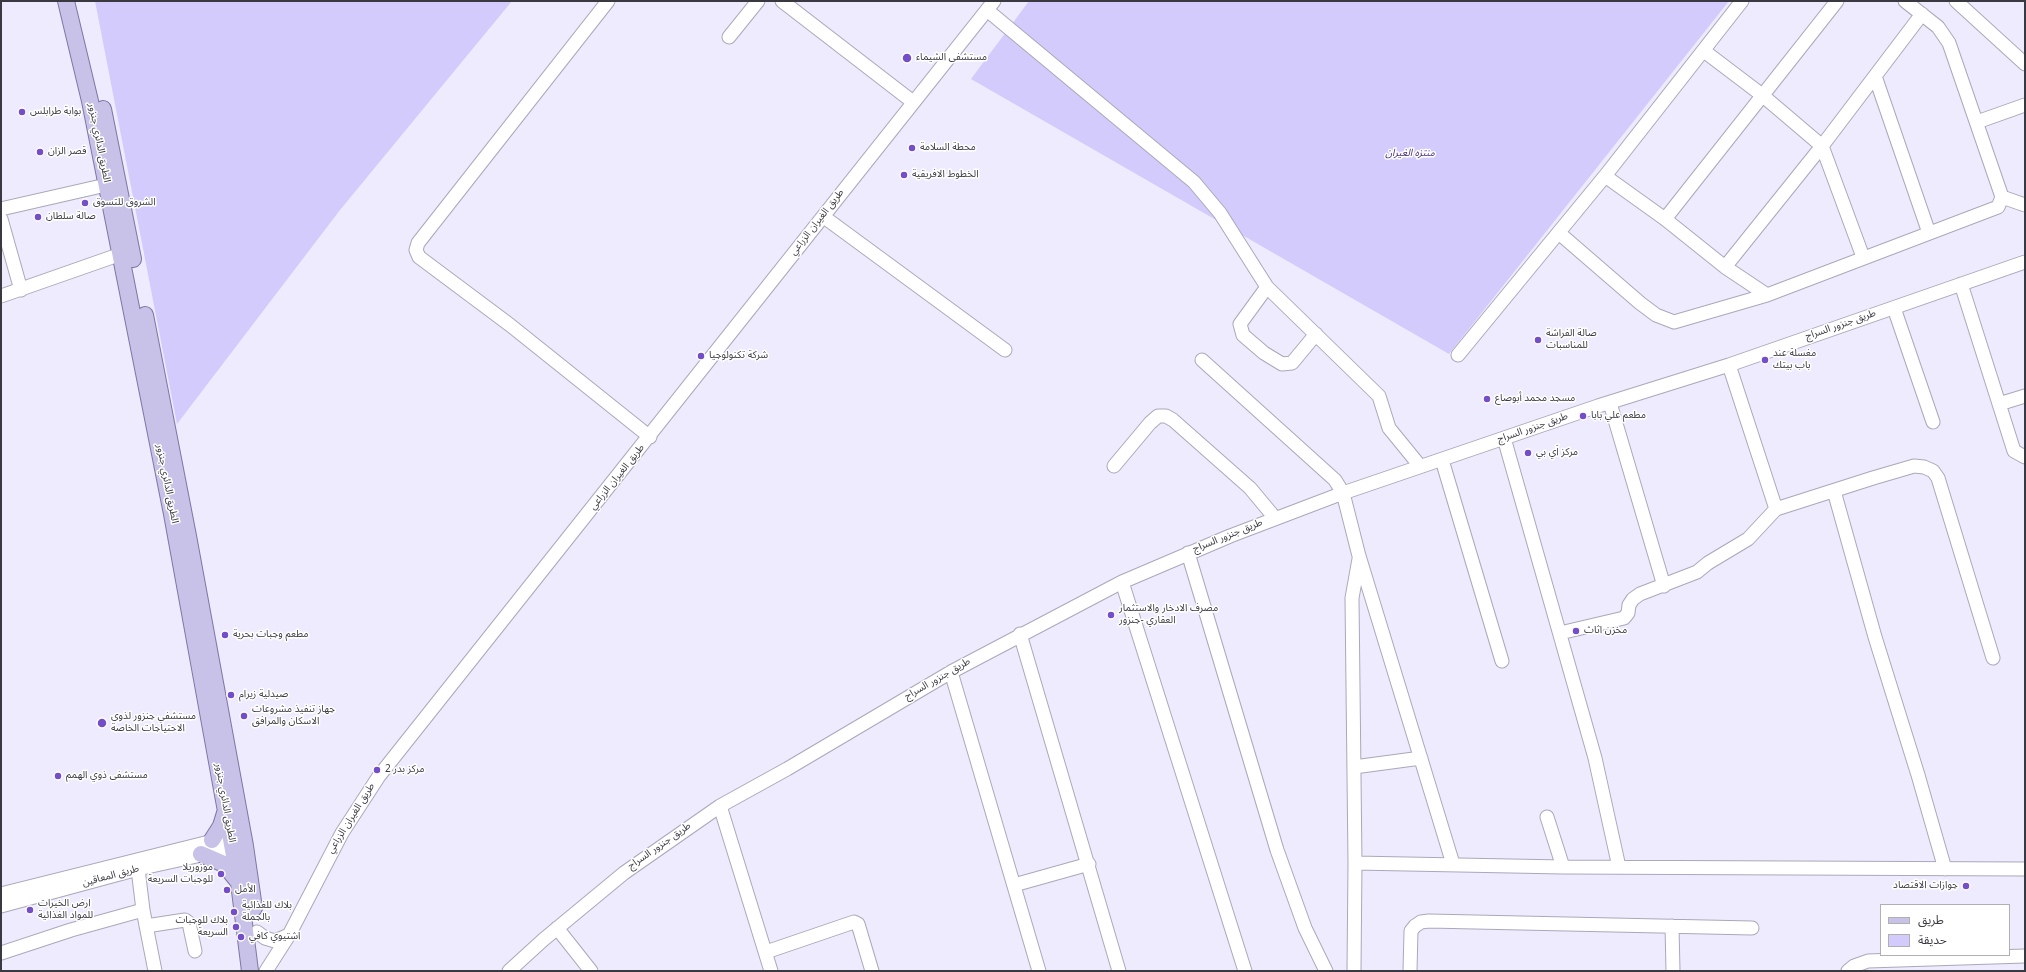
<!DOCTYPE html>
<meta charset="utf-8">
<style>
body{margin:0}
#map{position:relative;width:2026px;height:972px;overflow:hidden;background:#eeebfe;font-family:Georgia,"Noto Sans Arabic",serif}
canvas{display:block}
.frame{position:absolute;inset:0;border:2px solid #3a3941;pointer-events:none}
.legend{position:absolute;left:1880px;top:904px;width:130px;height:52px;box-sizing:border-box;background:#fff;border:1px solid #b0b0b3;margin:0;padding:5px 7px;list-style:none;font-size:12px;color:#3a3941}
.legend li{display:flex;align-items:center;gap:8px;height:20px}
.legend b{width:20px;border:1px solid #b0b0b3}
</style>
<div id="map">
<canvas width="2026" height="972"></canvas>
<div class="frame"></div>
<ul class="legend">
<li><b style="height:5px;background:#c8c1e8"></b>طريق</li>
<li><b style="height:11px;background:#d4cbfd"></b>حديقة</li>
</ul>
</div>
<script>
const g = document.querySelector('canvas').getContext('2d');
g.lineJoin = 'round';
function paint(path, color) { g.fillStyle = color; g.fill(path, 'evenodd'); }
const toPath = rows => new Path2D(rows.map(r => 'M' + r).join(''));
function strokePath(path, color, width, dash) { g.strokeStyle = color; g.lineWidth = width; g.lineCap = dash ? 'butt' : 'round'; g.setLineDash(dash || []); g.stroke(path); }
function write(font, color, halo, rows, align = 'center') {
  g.font = font + ' Georgia,"Noto Sans Arabic",serif'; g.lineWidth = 3; g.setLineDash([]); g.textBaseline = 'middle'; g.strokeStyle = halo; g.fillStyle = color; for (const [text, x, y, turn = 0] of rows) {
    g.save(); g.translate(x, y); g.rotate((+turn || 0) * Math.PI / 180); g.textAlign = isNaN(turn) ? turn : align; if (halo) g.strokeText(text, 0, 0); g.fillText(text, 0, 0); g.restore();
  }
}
const green = toPath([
 [95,1,512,1,340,210,177,424],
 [1029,1,1729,1,1449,354,971,79]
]);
const minor = toPath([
 [608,1,418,243,416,250,419,257,510,325,650,437],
 [782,1,913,102],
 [1956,1,2025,64],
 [987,10,1194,182,1220,213,1267,287,1379,396,1389,428,1420,466],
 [729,37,758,1],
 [1704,51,1762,95,1822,146,1863,257],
 [1875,76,1929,233],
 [1977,122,2025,105],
 [1605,176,1665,219,1725,267,1767,295],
 [2002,197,2025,205],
 [1,209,106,185],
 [824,217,1005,350],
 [1,219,21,290],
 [1665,219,1837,1],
 [1559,233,1640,303,1656,315,1674,322,1767,295,1998,207,2002,197,1949,43,1938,27,1905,1],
 [1725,267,1822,146,1922,14],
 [1961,284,2014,451,2025,457],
 [1267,287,1240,324,1243,335,1264,353,1282,364,1292,363,1316,334],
 [1,296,121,254],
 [1894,308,1933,422],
 [1458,355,1605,176,1742,1],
 [1202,360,1335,480,1343,493,1359,556,1453,864],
 [1729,365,1776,509],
 [1610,403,1664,586],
 [1999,404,2025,396],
 [1504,438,1595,758,1619,867],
 [1442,460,1502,661],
 [1114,466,1150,423,1158,416,1166,416,1173,420,1250,488,1275,518],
 [1834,491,1875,637,1918,775,1945,869],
 [1188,553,1277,850,1305,928,1326,971],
 [1122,582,1245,971],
 [1560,633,1624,618,1628,613,1629,605,1633,599,1640,594,1697,572,1708,563,1748,539,1776,509,1873,478,1914,466,1924,467,1933,471,1938,478,1993,658],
 [1020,634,1119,971],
 [951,672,1039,971],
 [1354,767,1421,758],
 [720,806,771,971],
 [1547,817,1563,867],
 [1355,863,1563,867,2025,869],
 [138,869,143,910,155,971],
 [1014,885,1089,864],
 [1,894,221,839],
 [1,906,138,869,242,846],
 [146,926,185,920,189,923,195,951],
 [1672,926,1673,971],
 [557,928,591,971],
 [257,932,265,938,275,941,289,935],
 [766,952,854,922,858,924,872,971],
 [1,953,71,930,143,910],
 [266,971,289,935,342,833,379,776,994,1],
 [509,971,543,940,624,873,720,806,787,769,951,672,1122,582,1230,536,1343,493,1598,406,1729,365,2025,262],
 [1354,971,1355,863,1352,598,1359,559],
 [1410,971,1411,931,1415,926,1421,922,1429,921,1752,928],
 [1848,971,1854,966,1868,961,2025,956]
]);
const major = toPath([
 [66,1,90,101,172,514,239,883,250,971],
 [103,109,133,259],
 [145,315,188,536,245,846,254,908],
 [212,840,221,826,225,813],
 [201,854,224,864,237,880]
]);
const markers = [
 [907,58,5,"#734ec8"],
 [22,112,4,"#734ec8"],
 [912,148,4,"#734ec8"],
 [40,152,4,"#734ec8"],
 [904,175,4,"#734ec8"],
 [85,203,4,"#734ec8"],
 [38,217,4,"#734ec8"],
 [1538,340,4,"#734ec8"],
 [701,356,4,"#734ec8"],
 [1765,360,4,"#734ec8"],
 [1487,399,4,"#734ec8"],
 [1583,416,4,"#734ec8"],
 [1528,453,4,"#734ec8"],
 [1111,615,4,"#734ec8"],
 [1576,631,4,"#734ec8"],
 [225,635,4,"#734ec8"],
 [231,695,4,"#734ec8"],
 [244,716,4,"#734ec8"],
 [102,723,5,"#734ec8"],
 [377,770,4,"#734ec8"],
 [58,776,4,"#734ec8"],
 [221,874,4,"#734ec8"],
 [1966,886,4,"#734ec8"],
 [227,890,4,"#734ec8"],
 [30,910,4,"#734ec8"],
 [234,912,4,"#734ec8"],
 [236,927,4,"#734ec8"],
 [241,937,4,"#734ec8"]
];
const poiNames = [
 ["مستشفى الشيماء",916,58],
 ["بوابة طرابلس",30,112],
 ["محطة السلامة",920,148],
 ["قصر الزان",48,152],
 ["الخطوط الافريقية",912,175],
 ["الشروق للتسوق",93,203],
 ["صالة سلطان",46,217],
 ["صالة الفراشة",1546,334],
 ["للمناسبات",1546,346],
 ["مغسلة عند",1773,354],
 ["باب بيتك",1773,366],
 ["شركة تكنولوجيا",709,356],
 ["مسجد محمد أبوصاع",1495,399],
 ["مطعم علي بابا",1591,416],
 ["مركز اَي بي",1536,453],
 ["مصرف الادخار والاستثمار",1119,609],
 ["العقاري -جنزور",1119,621],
 ["مخزن اثاث",1584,631],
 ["مطعم وجبات بحرية",233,635],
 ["صيدلية زيرام",239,695],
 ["جهاز تنفيذ مشروعات",252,710],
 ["الاسكان والمرافق",252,722],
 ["مستشفي جنزور لذوي",111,717],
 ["الاحتياجات الخاصة",111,729],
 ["مركز بدر 2",385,770],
 ["مستشفى ذوي الهمم",66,776],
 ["موزوريلا",213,868,"right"],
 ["للوجبات السريعة",213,880,"right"],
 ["جوازات الاقتصاد",1958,886,"right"],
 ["الأمل",235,890],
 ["ارض الخيرات",38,904],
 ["للمواد الغذائية",38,916],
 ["بلاك للغذائية",242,906],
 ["بالجملة",242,918],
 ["بلاك للوجبات",228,921,"right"],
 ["السريعة",228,933,"right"],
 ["اشتيوي كافي",249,937]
];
const streetNames = [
 ["الطريق الدائري جنزور",98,143,79],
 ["طريق الغيران الزراعي",818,223,-52],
 ["طريق جنزور السراج",1841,326,-19],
 ["طريق جنزور السراج",1533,429,-19],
 ["طريق الغيران الزراعي",618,478,-51],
 ["الطريق الدائري جنزور",166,484,79],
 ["طريق جنزور السراج",1228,537,-22],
 ["طريق جنزور السراج",938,680,-30],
 ["الطريق الدائري جنزور",224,803,80],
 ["طريق الغيران الزراعي",352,819,-58],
 ["طريق جنزور السراج",660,847,-35],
 ["طريق المعاقين",111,877,-15]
];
const parkNames = [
 ["منتزه الغيران",1410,154]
];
paint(green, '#d4cbfd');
strokePath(minor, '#aaa8b9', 15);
strokePath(major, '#7f76a4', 18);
strokePath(minor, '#fff', 13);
strokePath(major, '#c8c1e8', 16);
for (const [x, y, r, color] of markers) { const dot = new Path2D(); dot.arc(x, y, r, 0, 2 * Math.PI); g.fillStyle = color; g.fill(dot); strokePath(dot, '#fff', 1.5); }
write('10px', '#3a3941', '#fff', poiNames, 'left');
write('10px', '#3a3941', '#fff', streetNames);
write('italic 10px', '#47317b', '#fff', parkNames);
</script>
